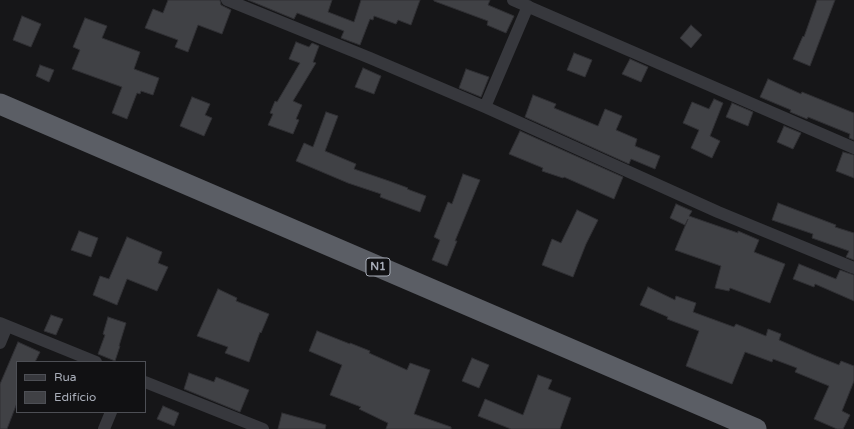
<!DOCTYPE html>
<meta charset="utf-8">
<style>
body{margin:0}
#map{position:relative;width:854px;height:429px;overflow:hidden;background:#161618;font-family:"Varela Round",sans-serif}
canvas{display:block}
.legend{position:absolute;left:16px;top:361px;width:130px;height:52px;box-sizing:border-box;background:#111113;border:1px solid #4d4f55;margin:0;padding:5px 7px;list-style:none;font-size:12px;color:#a8adb8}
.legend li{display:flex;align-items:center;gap:8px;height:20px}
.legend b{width:20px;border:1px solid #4d4f55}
</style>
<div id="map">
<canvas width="854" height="429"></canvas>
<ul class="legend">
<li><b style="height:5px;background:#37383d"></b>Rua</li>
<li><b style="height:11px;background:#404145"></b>Edifício</li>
</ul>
</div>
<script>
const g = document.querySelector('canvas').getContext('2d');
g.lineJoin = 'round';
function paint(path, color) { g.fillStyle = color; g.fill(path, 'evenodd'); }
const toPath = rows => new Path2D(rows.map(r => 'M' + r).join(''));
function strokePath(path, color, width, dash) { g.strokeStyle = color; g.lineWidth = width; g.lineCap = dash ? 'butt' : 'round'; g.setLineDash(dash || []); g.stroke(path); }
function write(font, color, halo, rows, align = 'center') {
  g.font = font + ' "Varela Round",sans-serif'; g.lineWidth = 3.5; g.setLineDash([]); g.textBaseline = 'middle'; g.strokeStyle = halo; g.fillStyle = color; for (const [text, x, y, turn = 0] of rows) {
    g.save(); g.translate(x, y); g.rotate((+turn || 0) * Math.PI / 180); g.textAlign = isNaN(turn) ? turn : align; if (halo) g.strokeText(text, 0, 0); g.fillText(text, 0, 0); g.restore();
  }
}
const building = toPath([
 [168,0,220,0,221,5,231,10,222,34,198,25,188,52,175,47,178,40,145,28,153,9,163,13,168,0],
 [248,0,332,0,328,12,354,22,361,0,420,0,411,25,398,20,396,24,374,16,373,20,370,19,360,45,341,38,344,31,297,13,294,19,248,0],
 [434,0,490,0,488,5,514,16,506,33,487,25,488,21,434,1,434,0],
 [817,0,835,0,810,66,793,59,803,36,804,37,817,0],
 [22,16,41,24,31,47,13,40,22,16],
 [85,18,107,26,102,38,140,52,134,69,159,78,153,95,141,91,140,94,137,93,127,119,112,113,122,87,72,69,80,50,73,47,85,18],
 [691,25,702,35,691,48,680,38,691,25],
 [296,42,309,47,312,43,319,46,313,62,316,63,293,101,302,105,296,119,299,120,293,134,268,125,273,114,270,113,275,101,277,102,300,63,289,59,296,42],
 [574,53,592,60,585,77,567,70,574,53],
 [630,59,648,67,641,82,622,74,630,59],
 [40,65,54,70,49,82,36,76,40,65],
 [363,68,381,76,374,94,355,87,363,68],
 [466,69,489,77,481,97,459,88,466,69],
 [768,79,801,94,802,92,854,113,854,140,849,138,850,134,808,117,807,119,790,112,791,110,760,97,768,79],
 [533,95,556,104,554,108,598,126,605,109,622,116,616,130,637,139,635,146,660,156,655,169,631,159,629,164,525,117,533,95],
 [192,97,210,104,205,115,212,118,204,136,180,126,192,97],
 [714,99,723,103,710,136,720,141,712,158,691,148,699,130,683,123,692,102,709,109,714,99],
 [732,103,753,112,748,126,726,117,732,103],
 [326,112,338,116,325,151,356,164,354,169,389,181,408,188,407,189,426,196,420,212,380,197,381,194,348,183,296,161,304,143,313,147,326,112],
 [784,126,801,133,793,149,777,142,784,126],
 [520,131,623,177,614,199,564,177,563,178,542,171,543,168,509,154,520,131],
 [843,152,854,155,854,178,836,171,843,152],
 [463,174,480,180,455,241,457,241,447,266,432,260,440,240,434,237,448,202,452,204,463,174],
 [778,203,836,225,835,227,854,233,854,260,846,257,849,251,812,238,813,234,772,220,778,203],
 [676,204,692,211,689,216,738,233,738,231,759,240,754,252,785,264,770,303,730,288,729,291,715,288,721,266,675,250,688,219,685,225,670,218,676,204],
 [577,210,598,220,586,244,573,277,542,265,552,239,561,243,577,210],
 [79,231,98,238,91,257,71,250,79,231],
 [127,237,162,252,158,263,168,267,157,291,127,279,117,305,93,295,100,276,109,279,127,237],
 [799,264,836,279,840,270,854,275,854,301,815,284,814,287,793,279,799,264],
 [648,287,675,300,676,296,696,303,693,312,734,327,736,324,766,336,768,329,781,334,779,340,816,356,839,365,841,361,854,366,854,381,842,411,850,415,843,429,837,429,814,419,829,386,795,372,797,368,773,359,772,362,745,352,732,384,686,366,699,331,667,319,668,317,640,305,648,287],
 [218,289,237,298,236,301,269,314,261,333,260,332,249,362,225,353,228,347,197,336,218,289],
 [51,315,63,319,56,335,44,331,51,315],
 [108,317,126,323,119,346,120,346,115,361,98,354,105,335,103,334,108,317],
 [317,331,350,344,350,343,370,351,369,353,407,370,410,363,430,370,414,414,451,427,451,429,386,429,388,423,359,409,361,407,330,395,342,365,309,351,317,331],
 [18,342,40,352,35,362,17,362,17,403,7,429,0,429,0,384,18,342],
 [472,358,489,365,479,388,462,381,472,358],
 [189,373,214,382,216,377,249,390,240,412,184,389,189,373],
 [538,375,552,380,548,389,571,398,560,429,511,429,478,416,485,399,523,415,538,375],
 [163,406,179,413,174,426,157,419,163,406],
 [282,413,326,425,325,429,278,429,282,413]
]);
const minor = toPath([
 [227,0,370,58,485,107,718,212,854,268],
 [513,0,854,148],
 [485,107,528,6],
 [0,323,96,362],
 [0,343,7,326],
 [145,382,263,429],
 [104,429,111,412]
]);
const trunk = toPath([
 [0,104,756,429]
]);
const shields = [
 [378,267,24]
];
const shieldNames = [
 ["N1",378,267]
];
paint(building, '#404145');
strokePath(building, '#303034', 1);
strokePath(minor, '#37383d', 12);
strokePath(trunk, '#5b5e65', 21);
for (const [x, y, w] of shields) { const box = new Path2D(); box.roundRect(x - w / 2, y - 9, w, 18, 3); g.fillStyle = '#111113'; g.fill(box); strokePath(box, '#a8adb8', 1); }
write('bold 11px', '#a8adb8', null, shieldNames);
</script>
